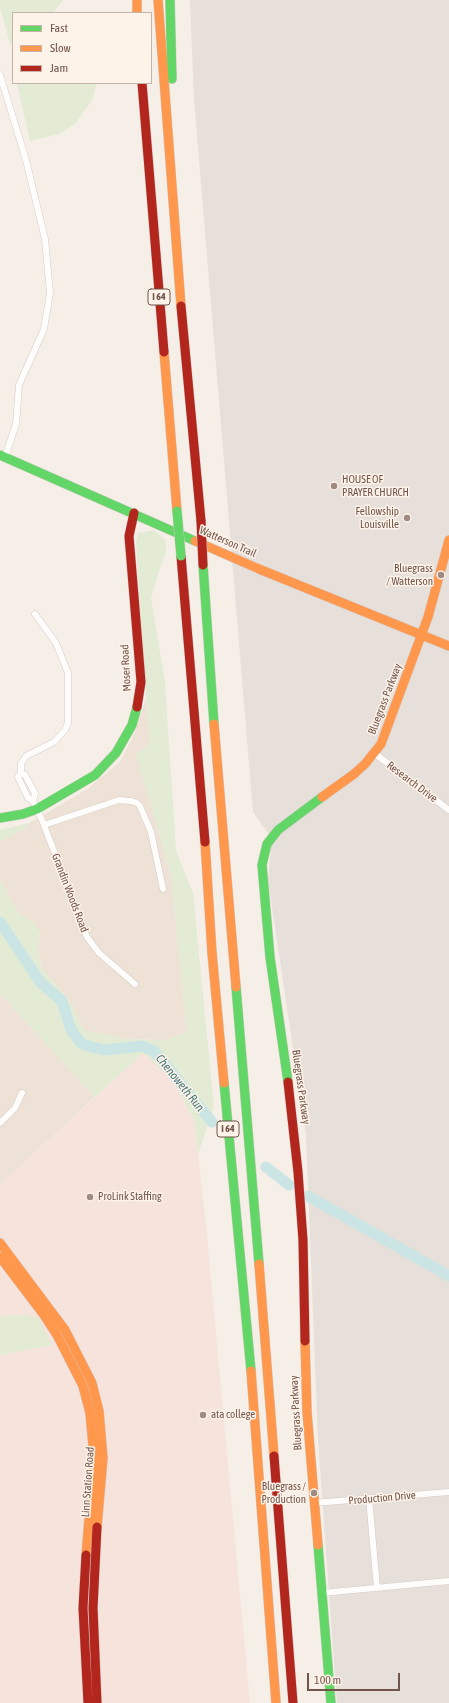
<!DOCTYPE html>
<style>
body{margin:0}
#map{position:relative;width:449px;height:1703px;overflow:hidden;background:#f5efe8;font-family:"Asap Condensed",sans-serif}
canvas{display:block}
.legend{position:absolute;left:12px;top:12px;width:140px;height:72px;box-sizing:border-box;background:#fef3e9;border:1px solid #c6b4aa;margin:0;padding:5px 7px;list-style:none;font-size:12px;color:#71554b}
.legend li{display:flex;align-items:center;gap:8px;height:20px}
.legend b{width:20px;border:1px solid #c6b4aa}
.scale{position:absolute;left:307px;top:1673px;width:93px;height:18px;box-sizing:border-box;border:2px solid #71554b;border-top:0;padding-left:5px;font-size:12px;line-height:14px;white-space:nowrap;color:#71554b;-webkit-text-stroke:3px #fef3e9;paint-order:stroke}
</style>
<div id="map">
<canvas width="449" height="1703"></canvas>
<ul class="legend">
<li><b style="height:5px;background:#63d668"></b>Fast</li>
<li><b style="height:5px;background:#ff974d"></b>Slow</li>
<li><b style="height:5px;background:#b3261e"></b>Jam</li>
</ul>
<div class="scale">100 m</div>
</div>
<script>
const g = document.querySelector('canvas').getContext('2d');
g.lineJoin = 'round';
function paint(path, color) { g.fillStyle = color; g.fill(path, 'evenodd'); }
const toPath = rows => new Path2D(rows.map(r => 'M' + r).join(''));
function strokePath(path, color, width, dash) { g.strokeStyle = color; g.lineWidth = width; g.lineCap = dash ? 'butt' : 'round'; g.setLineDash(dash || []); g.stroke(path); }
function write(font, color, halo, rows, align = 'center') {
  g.font = font + ' "Asap Condensed",sans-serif'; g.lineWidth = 3; g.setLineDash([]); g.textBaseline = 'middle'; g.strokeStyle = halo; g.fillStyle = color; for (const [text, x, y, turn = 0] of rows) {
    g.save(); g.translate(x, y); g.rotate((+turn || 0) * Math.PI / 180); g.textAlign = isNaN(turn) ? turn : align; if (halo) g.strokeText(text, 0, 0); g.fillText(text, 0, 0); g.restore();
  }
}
const residential = toPath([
 [146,698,157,827,171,875,187,1032,167,1040,126,1039,84,1030,72,1004,41,967,37,947,40,934,35,924,18,913,0,880,0,841,27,828,29,823,86,790,120,762,135,732],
 [0,993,95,1097,0,1185]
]);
const commercial = toPath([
 [143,1053,174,1082,194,1120,206,1225,250,1703,0,1703,0,1355,52,1345,26,1315,0,1316,0,1185]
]);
const industrial = toPath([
 [190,0,449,0,449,1703,337,1703,318,1440,306,1135,268,880,272,839,253,812,194,98]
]);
const green = toPath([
 [0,0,63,0,53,13,13,13,13,42,10,44,0,8],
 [17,83,97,83,92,100,75,124,59,134,30,141],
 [154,530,166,540,166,552,159,571,151,598,165,683,176,851,193,893,214,1107,198,1154,194,1120,174,1082,143,1053,95,1097,0,993,0,880,18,913,35,923,40,934,37,947,41,967,72,1004,84,1030,126,1039,167,1040,187,1032,171,875,136,755,150,744,146,698,136,544,138,533],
 [29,823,27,828,0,841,0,830],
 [26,1315,39,1318,52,1345,0,1355,0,1316]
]);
const river = toPath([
 [0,922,41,983,62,1001,71,1030,82,1044,103,1050,142,1046,154,1051,212,1122],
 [266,1167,289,1185],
 [308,1196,449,1276]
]);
const street = toPath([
 [0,75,26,160,45,239,50,293,44,329,19,385,16,424,5,457],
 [35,614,56,643,68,673,68,723,65,730,54,742,26,756,21,764,21,773,18,777,28,798,33,801,42,820,87,937,99,953,135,984],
 [374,753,449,810],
 [21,773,25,775,35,793,33,801],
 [44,825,119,800,131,801,137,803,140,806,151,832,163,889],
 [0,1123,15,1108,22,1093],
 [369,1498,377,1588],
 [314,1503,449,1492],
 [322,1593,449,1581]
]);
const fast = toPath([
 [170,0,172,79],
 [0,455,195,541],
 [203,565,214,724],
 [0,818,23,814,37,809,95,775,116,753,132,725,137,707],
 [236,987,259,1264],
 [288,1082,270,957,262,865,267,844,278,830,322,797],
 [224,1083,251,1371],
 [318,1545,331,1703]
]);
const slow = toPath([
 [137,0,137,13],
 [158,0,181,306],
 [164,352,177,511],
 [195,541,259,569,449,646],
 [214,724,236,987],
 [322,797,354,774,365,764,381,744,428,617,449,540],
 [205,842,212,953,224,1083],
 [0,1243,65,1330,92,1383,99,1411,103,1458,97,1527],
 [0,1257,44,1315,57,1335,83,1386,90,1413,94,1457,86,1555],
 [259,1264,274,1456],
 [305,1341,307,1412,318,1545],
 [251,1371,276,1703]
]);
const jam = toPath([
 [142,83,164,352],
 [181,306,201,521],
 [134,513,129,536,141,682,137,707],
 [181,556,205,842],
 [288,1082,298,1172,303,1240,305,1341],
 [274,1456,293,1703],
 [97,1527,93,1608,97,1703],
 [86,1555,83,1608,88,1703]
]);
const fastBridge = toPath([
 [177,511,181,556]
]);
const jamBridge = toPath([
 [201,521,203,565]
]);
const markers = [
 [334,486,4,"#9f8b82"],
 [407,518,4,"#9f8b82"],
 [441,575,4,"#9f8b82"],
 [90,1197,4,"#9f8b82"],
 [203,1415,4,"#9f8b82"],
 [314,1493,4,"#9f8b82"]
];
const shields = [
 [159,297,22],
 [228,1129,22]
];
const shieldNames = [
 ["I 64",159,297],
 ["I 64",228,1129]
];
const poiNames = [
 ["HOUSE OF",342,480],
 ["PRAYER CHURCH",342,493],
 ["Fellowship",399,512,"right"],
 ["Louisville",399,525,"right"],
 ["Bluegrass",433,569,"right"],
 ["/ Watterson",433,582,"right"],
 ["ProLink Staffing",98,1197],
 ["ata college",211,1415],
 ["Bluegrass /",306,1487,"right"],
 ["Production",306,1500,"right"]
];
const streetNames = [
 ["Watterson Trail",228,542,24],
 ["Moser Road",126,668,-93],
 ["Bluegrass Parkway",385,699,-69],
 ["Research Drive",412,782,37],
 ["Grandin Woods Road",70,893,69],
 ["Bluegrass Parkway",301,1087,82],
 ["Bluegrass Parkway",296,1413,-93],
 ["Linn Station Road",88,1482,-86],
 ["Production Drive",382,1498,-5]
];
const waterNames = [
 ["Chenoweth Run",180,1083,51]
];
paint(residential, '#eee1d6');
paint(commercial, '#f5e3dc');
paint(industrial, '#e7dfd9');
paint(green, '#e3ebd4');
strokePath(river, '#cbe5e4', 11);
strokePath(street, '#d4ccc7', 7);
strokePath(fast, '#d4cac5', 10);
strokePath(slow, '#d4cac5', 10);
strokePath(jam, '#d4cac5', 10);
strokePath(street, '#fefdfc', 6);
strokePath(fast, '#63d668', 9);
strokePath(slow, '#ff974d', 9);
strokePath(jam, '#b3261e', 9);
strokePath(fastBridge, '#d4cac5', 10, []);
strokePath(jamBridge, '#d4cac5', 10, []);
strokePath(fastBridge, '#63d668', 9);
strokePath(jamBridge, '#b3261e', 9);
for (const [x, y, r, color] of markers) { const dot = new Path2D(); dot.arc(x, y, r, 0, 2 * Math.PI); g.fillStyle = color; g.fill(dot); strokePath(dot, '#fef3e9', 1.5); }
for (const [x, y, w] of shields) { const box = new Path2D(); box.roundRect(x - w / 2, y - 8, w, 16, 3); g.fillStyle = '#fef3e9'; g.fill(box); strokePath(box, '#71554b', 1); }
write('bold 10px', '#71554b', null, shieldNames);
write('11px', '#71554b', '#fef3e9', poiNames, 'left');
write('11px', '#71554b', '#fef3e9', streetNames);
write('italic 12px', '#43787c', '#fef3e9', waterNames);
</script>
